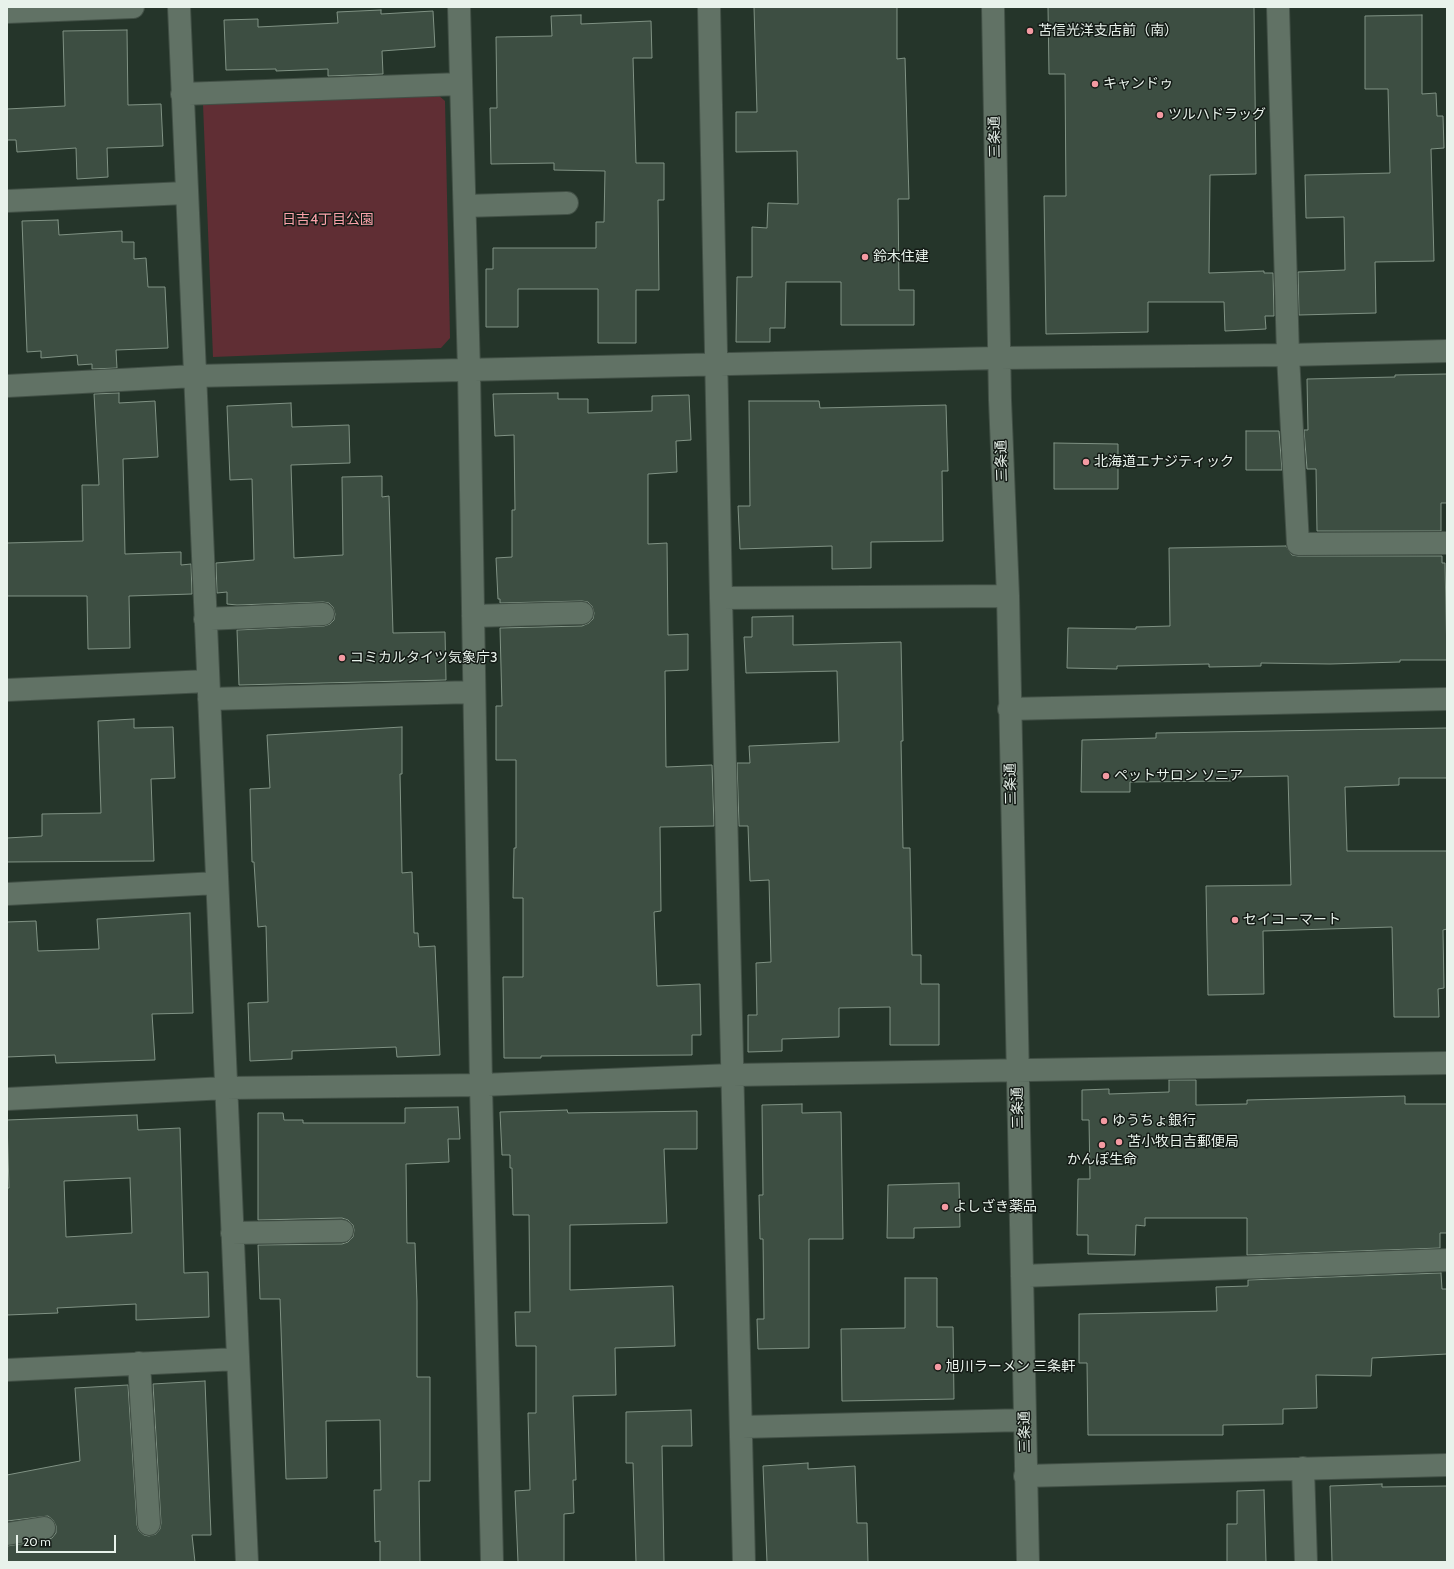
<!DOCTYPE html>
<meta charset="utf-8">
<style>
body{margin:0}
#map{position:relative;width:1454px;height:1569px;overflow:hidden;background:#25352a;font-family:Cabin,sans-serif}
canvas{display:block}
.frame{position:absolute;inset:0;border:8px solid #e8f2eb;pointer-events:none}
.scale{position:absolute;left:16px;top:1535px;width:100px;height:18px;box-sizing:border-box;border:2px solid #e8f2eb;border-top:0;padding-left:5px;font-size:12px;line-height:14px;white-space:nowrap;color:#e8f2eb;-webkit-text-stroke:3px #141b16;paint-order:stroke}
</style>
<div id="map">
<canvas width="1454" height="1569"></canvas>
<div class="frame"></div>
<div class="scale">20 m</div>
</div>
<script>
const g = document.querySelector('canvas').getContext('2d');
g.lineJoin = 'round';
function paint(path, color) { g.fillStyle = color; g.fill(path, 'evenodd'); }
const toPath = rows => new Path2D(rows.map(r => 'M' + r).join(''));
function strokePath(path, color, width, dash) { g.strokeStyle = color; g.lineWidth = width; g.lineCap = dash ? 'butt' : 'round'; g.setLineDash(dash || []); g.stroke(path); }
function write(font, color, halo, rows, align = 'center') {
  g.font = font + ' Cabin,"Noto Sans JP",sans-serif'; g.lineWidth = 3; g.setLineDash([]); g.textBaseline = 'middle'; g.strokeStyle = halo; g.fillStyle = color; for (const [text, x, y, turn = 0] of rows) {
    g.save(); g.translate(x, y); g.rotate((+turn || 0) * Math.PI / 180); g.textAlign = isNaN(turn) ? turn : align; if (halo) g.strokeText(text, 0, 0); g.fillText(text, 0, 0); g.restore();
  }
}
const green = toPath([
 [437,94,445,101,450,338,441,348,213,357,203,104]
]);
const building = toPath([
 [754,7,897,7,897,59,905,58,909,199,898,199,899,290,914,290,914,325,841,325,841,282,786,282,785,328,770,328,770,342,736,342,737,277,752,277,752,227,767,228,768,203,798,204,797,151,736,152,736,112,757,112,754,7],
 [1048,7,1254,7,1256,174,1210,175,1209,273,1264,271,1264,273,1273,273,1274,316,1265,316,1266,329,1225,331,1224,302,1148,302,1148,332,1046,334,1044,196,1066,196,1065,74,1049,74,1048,7],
 [381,10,381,14,433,11,435,47,382,51,383,74,328,76,328,69,276,71,276,69,226,70,224,20,258,19,258,27,338,23,337,12,381,10],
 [581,15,581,24,651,21,652,58,633,58,636,163,664,163,664,200,658,200,659,290,636,290,636,343,598,343,598,289,518,289,518,327,486,327,486,269,493,269,493,248,596,248,596,222,604,222,605,171,554,170,554,163,491,164,490,108,497,108,496,37,552,36,551,16,581,15],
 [1422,15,1422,94,1436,93,1437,116,1443,116,1444,148,1431,149,1434,261,1375,262,1376,313,1299,315,1298,272,1345,270,1344,217,1306,218,1305,175,1390,173,1388,89,1365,89,1365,16,1422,15],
 [127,30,128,105,161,104,163,146,107,148,108,177,77,179,76,148,17,152,16,140,7,140,7,109,65,106,63,31,127,30],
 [58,220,59,235,122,231,122,242,134,242,134,259,146,258,148,287,165,287,168,348,116,350,117,368,92,369,92,364,78,365,77,355,41,358,41,351,27,352,22,221,58,220],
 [1447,374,1447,503,1441,503,1441,531,1317,531,1316,469,1307,469,1304,430,1308,430,1307,379,1395,377,1395,375,1447,374],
 [119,393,119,403,155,401,158,457,123,459,125,554,181,552,181,565,191,564,192,594,129,596,130,648,88,649,87,596,7,596,7,543,83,541,82,485,99,485,94,394,119,393],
 [558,393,558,399,588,399,588,413,652,411,652,396,689,395,691,440,676,441,677,472,648,474,648,544,667,543,668,635,688,634,688,670,665,671,666,767,712,765,714,826,660,827,661,911,654,912,657,986,700,984,701,1035,692,1035,692,1055,541,1056,541,1058,504,1058,503,977,523,977,523,898,513,898,514,848,516,848,516,760,496,760,496,706,502,706,500,628,582,626,589,623,593,619,594,613,592,606,588,602,582,601,500,603,500,599,498,599,496,558,512,557,512,510,515,510,514,435,495,436,493,394,558,393],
 [749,401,819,401,820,408,946,405,948,471,942,471,943,541,871,542,871,568,832,569,832,546,740,549,738,506,750,506,749,401],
 [291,403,292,427,349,425,350,463,291,465,294,558,343,555,342,477,382,476,382,497,389,496,393,633,445,632,446,680,239,685,237,630,324,626,330,624,334,620,335,614,333,607,329,603,323,602,237,605,227,604,227,592,217,593,216,563,254,560,252,479,230,480,227,406,291,403],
 [1246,431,1279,431,1282,470,1246,470,1246,431],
 [1054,443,1118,444,1118,489,1054,489,1054,443],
 [1286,546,1292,555,1298,556,1442,556,1442,563,1445,563,1447,660,1400,660,1400,662,1330,664,1261,663,1261,666,1209,667,1209,664,1117,666,1117,669,1067,668,1068,628,1136,629,1136,627,1170,626,1169,548,1286,546],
 [793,616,793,645,901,642,903,741,901,741,903,848,910,848,912,955,921,955,921,984,939,984,939,1045,890,1045,890,1007,839,1008,839,1037,782,1039,782,1051,748,1052,748,1015,757,1015,756,963,771,962,769,880,750,881,748,826,739,826,737,763,750,763,749,746,839,742,837,671,746,673,744,637,752,637,752,617,793,616],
 [134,719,134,728,173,727,175,778,151,779,154,861,7,862,7,838,42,836,42,814,101,813,98,721,134,719],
 [402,727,402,774,400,774,402,873,412,872,414,933,418,933,419,947,435,946,440,1055,397,1057,396,1047,292,1051,292,1059,250,1061,248,1003,268,1002,266,926,258,927,254,862,252,862,250,789,270,788,267,735,402,727],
 [1447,728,1447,778,1399,778,1399,785,1345,787,1347,851,1447,851,1447,929,1443,930,1444,988,1438,989,1439,1017,1394,1017,1392,927,1263,931,1264,994,1208,995,1206,886,1291,885,1288,776,1232,777,1232,781,1130,782,1130,792,1081,792,1082,740,1156,738,1156,733,1447,728],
 [190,913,193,1013,152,1014,155,1060,56,1063,55,1055,7,1057,7,922,36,921,38,951,99,949,97,919,190,913],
 [1169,1080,1196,1080,1196,1105,1247,1104,1247,1100,1405,1096,1405,1104,1447,1104,1447,1233,1440,1233,1440,1248,1247,1255,1247,1218,1145,1218,1145,1226,1136,1225,1135,1255,1088,1254,1088,1235,1077,1235,1078,1179,1090,1179,1089,1120,1082,1120,1082,1090,1109,1089,1109,1094,1169,1092,1169,1080],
 [802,1104,802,1113,841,1112,843,1239,809,1239,809,1348,758,1349,757,1319,764,1319,763,1239,760,1239,759,1195,763,1195,762,1105,802,1104],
 [458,1107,460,1139,448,1139,449,1162,406,1164,407,1243,415,1243,417,1301,417,1377,430,1377,430,1481,419,1481,420,1562,380,1562,380,1541,375,1542,374,1490,381,1490,380,1420,326,1421,327,1478,286,1479,280,1299,260,1299,258,1245,342,1244,348,1242,353,1237,354,1230,353,1225,348,1220,342,1218,258,1220,258,1113,283,1113,284,1120,303,1120,303,1123,405,1123,405,1108,458,1107],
 [567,1110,568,1113,697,1111,697,1149,664,1149,667,1223,570,1225,570,1290,673,1286,675,1346,615,1348,616,1395,573,1396,576,1480,573,1480,574,1513,564,1514,564,1562,518,1562,515,1491,530,1490,528,1413,536,1413,536,1346,516,1346,515,1312,530,1312,529,1215,513,1215,512,1168,510,1168,510,1155,502,1155,500,1112,567,1110],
 [137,1115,138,1130,180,1128,184,1273,208,1272,209,1317,136,1320,136,1304,57,1308,58,1313,7,1315,7,1188,9,1188,7,1120,137,1115],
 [130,1178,132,1233,66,1237,64,1181,130,1178],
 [959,1183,960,1227,914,1228,914,1238,887,1238,888,1185,959,1183],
 [1441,1273,1442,1289,1447,1289,1447,1354,1372,1358,1371,1376,1316,1375,1317,1408,1283,1409,1283,1424,1223,1425,1223,1435,1088,1435,1087,1363,1079,1363,1079,1314,1217,1311,1216,1287,1248,1286,1248,1280,1441,1273],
 [905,1278,937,1278,937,1327,953,1327,954,1399,842,1401,841,1329,905,1328,905,1278],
 [205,1381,211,1535,192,1535,195,1562,7,1562,7,1546,46,1540,52,1538,56,1533,56,1526,53,1520,48,1516,7,1521,7,1475,80,1461,75,1388,128,1385,137,1525,139,1531,144,1535,149,1536,156,1534,160,1529,161,1523,153,1384,205,1381],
 [691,1410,692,1446,662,1446,664,1562,636,1562,633,1463,626,1463,626,1412,691,1410],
 [808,1463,808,1469,855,1466,857,1523,867,1523,868,1562,767,1562,763,1466,808,1463],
 [1382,1484,1382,1487,1447,1486,1447,1562,1332,1562,1330,1486,1382,1484],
 [1264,1490,1266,1562,1227,1562,1227,1524,1237,1524,1237,1491,1264,1490]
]);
const minor = toPath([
 [179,7,247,1562],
 [459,7,469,371,481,1085,492,1562],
 [709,7,721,598,744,1562],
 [993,7,1000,400,1008,596,1028,1562],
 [1278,7,1288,355,1298,544,1447,543],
 [7,12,133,7],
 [182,94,461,84],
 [7,201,186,193],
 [465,206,567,203],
 [7,386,195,376,999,358,1288,355,1447,351],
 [721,598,1008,596],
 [473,616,582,613],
 [205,619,323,614],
 [7,690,208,681],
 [209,699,474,692],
 [1009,709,1447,699],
 [7,894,217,883],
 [7,1099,226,1088,481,1085,733,1075,1447,1063],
 [232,1233,342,1231],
 [1022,1276,1447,1260],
 [139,1363,149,1524],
 [7,1370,238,1359],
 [742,1427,1025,1420],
 [1303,1468,1306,1562],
 [1025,1476,1447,1465],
 [7,1534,44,1528]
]);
const markers = [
 [1030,31,4,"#f49aa2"],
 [1095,84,4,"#f49aa2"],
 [1160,115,4,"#f49aa2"],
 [865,257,4,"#f49aa2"],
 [1086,462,4,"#f49aa2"],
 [342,658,4,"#f49aa2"],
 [1106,776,4,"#f49aa2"],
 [1235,920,4,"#f49aa2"],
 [1104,1121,4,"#f49aa2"],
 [1119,1142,4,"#f49aa2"],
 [1102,1145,4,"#f49aa2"],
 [945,1207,4,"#f49aa2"],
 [938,1367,4,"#f49aa2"]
];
const poiNames = [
 ["苫信光洋支店前（南）",1038,31],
 ["キャンドゥ",1103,84],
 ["ツルハドラッグ",1168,115],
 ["鈴木住建",873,257],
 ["北海道エナジティック",1094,462],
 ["コミカルタイツ気象庁3",350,658],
 ["ペットサロン ソニア",1114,776],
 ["セイコーマート",1243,920],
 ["ゆうちょ銀行",1112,1121],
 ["苫小牧日吉郵便局",1127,1142],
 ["かんぽ生命",1102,1160,"center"],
 ["よしざき薬品",953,1207],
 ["旭川ラーメン 三条軒",946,1367]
];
const streetNames = [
 ["三条通",995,137,-91],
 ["三条通",1002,461,-92],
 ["三条通",1011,784,-91],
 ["三条通",1018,1108,-91],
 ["三条通",1025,1432,-91]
];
const parkNames = [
 ["日吉4丁目公園",328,220]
];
paint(green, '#602e34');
paint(building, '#3d4e42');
strokePath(building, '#809284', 1);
strokePath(minor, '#425046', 24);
strokePath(minor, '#617265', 22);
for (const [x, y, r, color] of markers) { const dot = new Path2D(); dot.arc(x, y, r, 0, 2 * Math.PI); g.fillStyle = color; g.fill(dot); strokePath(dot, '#141b16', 1.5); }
write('14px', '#e8f2eb', '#141b16', poiNames, 'left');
write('14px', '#e8f2eb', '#141b16', streetNames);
write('14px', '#faa2aa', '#141b16', parkNames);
</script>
